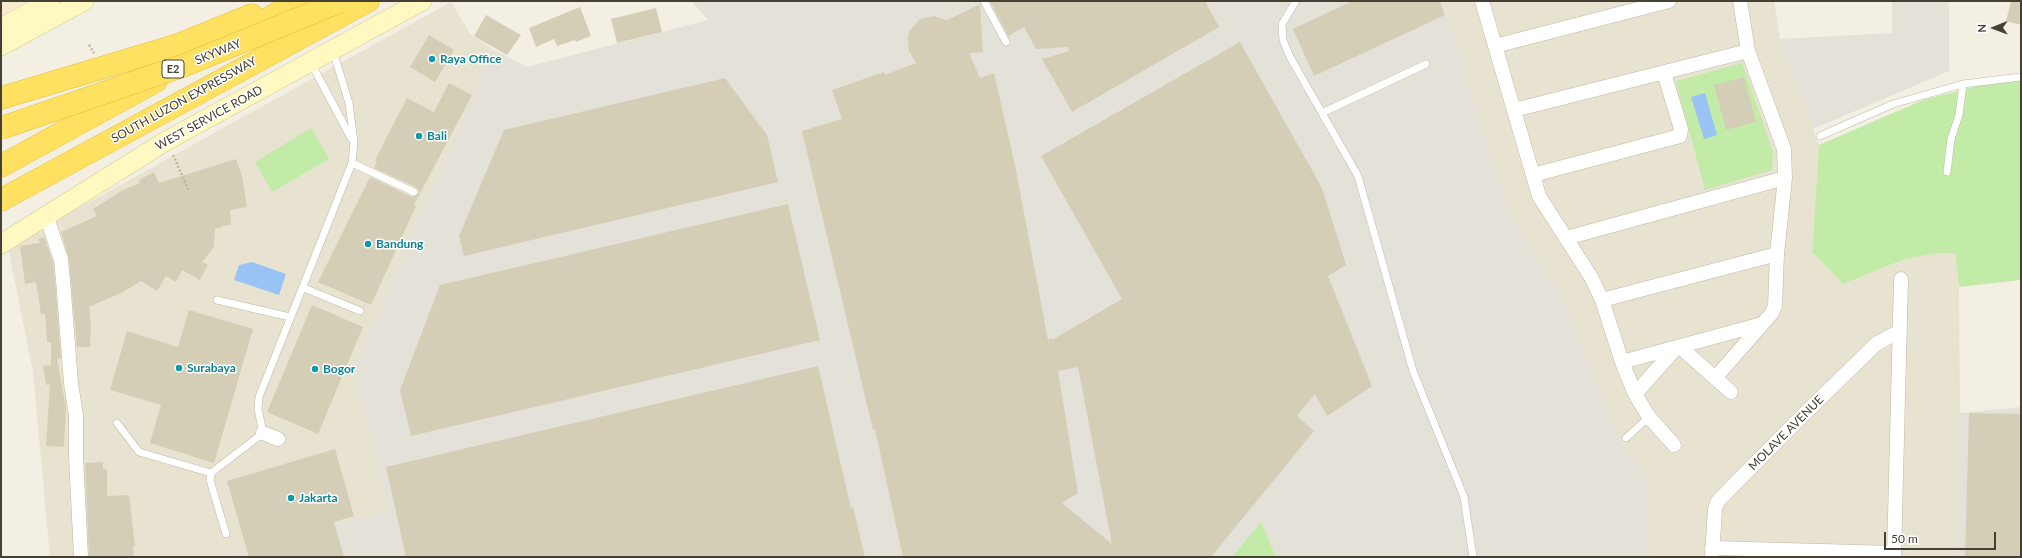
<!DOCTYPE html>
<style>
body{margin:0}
#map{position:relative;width:2022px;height:558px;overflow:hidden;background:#f3f0e3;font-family:Lato,sans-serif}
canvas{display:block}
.frame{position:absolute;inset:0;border:2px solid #454033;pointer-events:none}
.north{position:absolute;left:1974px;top:8px;width:40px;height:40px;-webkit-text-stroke:3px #fff;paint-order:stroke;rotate:269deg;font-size:11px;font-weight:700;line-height:16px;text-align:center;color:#454033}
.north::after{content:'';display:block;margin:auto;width:14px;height:18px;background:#454033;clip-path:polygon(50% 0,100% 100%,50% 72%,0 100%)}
.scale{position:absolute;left:1884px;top:532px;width:112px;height:18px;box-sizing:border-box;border:2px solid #454033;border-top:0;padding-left:5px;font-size:12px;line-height:14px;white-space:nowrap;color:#454033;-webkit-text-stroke:3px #fff;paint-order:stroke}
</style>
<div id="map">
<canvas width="2022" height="558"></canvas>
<div class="frame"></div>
<div class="north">N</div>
<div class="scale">50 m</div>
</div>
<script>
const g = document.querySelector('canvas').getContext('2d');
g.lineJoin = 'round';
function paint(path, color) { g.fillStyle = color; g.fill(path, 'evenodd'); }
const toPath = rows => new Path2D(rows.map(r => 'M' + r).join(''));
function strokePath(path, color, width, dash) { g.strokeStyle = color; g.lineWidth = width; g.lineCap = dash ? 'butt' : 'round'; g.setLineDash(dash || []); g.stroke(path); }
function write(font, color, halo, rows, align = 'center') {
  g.font = font + ' Lato,sans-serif'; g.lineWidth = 3; g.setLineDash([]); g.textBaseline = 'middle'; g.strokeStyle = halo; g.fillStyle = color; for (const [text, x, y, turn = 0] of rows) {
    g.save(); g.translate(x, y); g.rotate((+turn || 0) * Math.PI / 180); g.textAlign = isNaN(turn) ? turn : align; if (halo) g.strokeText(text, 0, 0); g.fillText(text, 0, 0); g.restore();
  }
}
const residential = toPath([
 [1443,1,1774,1,1780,39,1819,145,1812,252,1843,284,1905,259,1939,253,1955,253,1959,287,1960,413,1957,557,1650,557,1650,481,1615,431,1566,304,1509,213],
 [451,2,470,33,492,49,355,368,388,510,222,557,50,557,33,372,8,247]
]);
const commercial = toPath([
 [1,1,29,1,1,16]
]);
const industrial = toPath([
 [691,1,1443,1,1509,213,1566,304,1615,431,1650,481,1650,557,1276,557,1261,523,1232,557,222,557,388,510,355,368,492,49,527,67,708,20],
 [1892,1,1949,1,1949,71,1813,129,1780,39,1892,33],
 [2021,407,2021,557,1957,557,1960,413]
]);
const green = toPath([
 [1742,63,1773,151,1772,170,1705,190,1676,81],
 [2021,80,2021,280,1959,287,1955,253,1939,253,1905,259,1843,284,1812,252,1819,145,1923,100,1985,84],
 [311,128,329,159,272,192,255,162],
 [1261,522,1276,557,1232,557]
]);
const water = toPath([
 [1705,93,1717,135,1704,139,1691,97],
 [252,262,286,274,279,295,234,280,239,265]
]);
const building = toPath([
 [990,1,1205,1,1219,27,1072,112,1042,59,1069,51,1068,47,1036,49,1024,27,1008,36],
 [1352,1,1439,1,1445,15,1314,76,1293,29],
 [2011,1,2021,1,2021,25,2006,21],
 [980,4,983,52,969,53,980,78,994,73,1015,165,1048,340,1052,338,1052,340,1122,299,1041,156,1240,42,1322,188,1346,265,1328,276,1372,386,1327,416,1315,394,1297,416,1314,431,1211,557,903,557,875,429,873,430,802,131,842,119,832,90,884,72,885,75,916,63,909,51,908,37,910,30,920,19,934,16,947,20],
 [1078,367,1112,544,1062,503,1078,493,1058,371],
 [580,7,591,36,576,42,575,40,557,46,554,39,536,47,529,28],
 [656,8,662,32,617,43,611,19],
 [486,15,521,35,507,55,474,36],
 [429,35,454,50,435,82,410,67],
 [1744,77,1756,122,1726,130,1714,85],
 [725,78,767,135,778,182,464,256,459,236,504,130],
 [449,83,472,95,414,205,416,206,371,305,318,282,370,177,412,197,418,194,419,191,416,187,374,168,377,162,375,160,407,98,434,112],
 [236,159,242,176,247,207,230,210,231,225,221,226,221,228,215,228,214,247,202,262,208,265,200,280,182,270,176,282,166,276,157,291,141,281,123,292,89,307,91,324,90,347,78,347,77,349,69,259,61,232,97,216,93,209,123,190,140,183,139,180,154,172,159,183],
 [788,204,820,340,411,436,400,390,440,285],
 [44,237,53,262,55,281,61,358,57,359,66,408,64,447,46,446,50,384,46,385,43,366,51,365,51,342,47,342,45,314,41,314,36,282,25,284,20,246,40,243,38,239],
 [312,305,363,327,318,434,267,412],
 [189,310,253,329,214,463,150,443,161,405,110,390,127,331,178,347],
 [818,366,851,508,853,507,865,557,406,557,386,467],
 [1969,413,2021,414,2021,557,1965,557],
 [335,449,354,516,334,522,344,557,249,557,227,481],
 [103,462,103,469,107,469,107,496,129,495,135,546,133,546,134,557,89,557,85,463]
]);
const path = toPath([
 [89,45,94,53],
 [173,155,189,191]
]);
const service = toPath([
 [984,1,1006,42],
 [1296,1,1282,24,1283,40,1290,57,1358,176,1413,371,1464,497,1473,557],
 [311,63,351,138],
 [1322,113,1426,64],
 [1820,136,1893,104,1963,84,2021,77],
 [352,163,414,192],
 [1947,172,1951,139,1959,115,1963,84],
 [304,288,360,311],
 [217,300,290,317],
 [117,423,139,452,211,473],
 [1626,438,1649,417],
 [226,534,210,480,211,473,263,433,258,409,259,397,352,163,354,142,349,103,333,51]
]);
const minor = toPath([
 [1482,1,1539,196,1591,277,1602,300,1622,362,1635,394,1649,417,1674,445],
 [1495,46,1669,1],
 [1514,110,1748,51],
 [1533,175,1680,136,1681,129,1664,73],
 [46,215,61,260,63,280,71,383,76,416,76,457,81,557],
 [1566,238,1785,178],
 [1602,300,1777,254],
 [1680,347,1731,392],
 [1622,362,1762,324],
 [1716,377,1772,313,1775,306,1777,254,1785,178,1784,149,1748,51,1740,1],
 [1635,394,1676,348],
 [263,433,278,439],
 [1712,548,1894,553],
 [1712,557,1715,509,1718,501,1795,423,1876,344,1900,331],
 [1894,557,1901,279]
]);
const secondary = toPath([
 [1,28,50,1],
 [1,46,84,1],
 [1,244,166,141,422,1]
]);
const motorway = toPath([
 [236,36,300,1],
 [1,98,178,45,252,15],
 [1,166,156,81],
 [1,200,368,1]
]);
const motorwayBridge = toPath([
 [1,128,185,65,341,1]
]);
const markers = [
 [432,59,4,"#0f9aa8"],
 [419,136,4,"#0f9aa8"],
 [368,244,4,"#0f9aa8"],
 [179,368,4,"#0f9aa8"],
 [315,369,4,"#0f9aa8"],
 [291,498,4,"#0f9aa8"]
];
const shields = [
 [173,69,22]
];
const shieldNames = [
 ["E2",173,69]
];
const streetNames = [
 ["SKYWAY",218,52,-22],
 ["SOUTH LUZON EXPRESSWAY",184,100,-29],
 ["WEST SERVICE ROAD",209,118,-29],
 ["MOLAVE AVENUE",1786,433,-45]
];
const cultureNames = [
 ["Raya Office",440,59],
 ["Bali",427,136],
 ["Bandung",376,244],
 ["Surabaya",187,368],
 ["Bogor",323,369],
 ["Jakarta",299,498]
];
paint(residential, '#e7e3d0');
paint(commercial, '#f7ebcc');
paint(industrial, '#e4e1d8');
paint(green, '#c3eba8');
paint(water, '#9ac3f5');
paint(building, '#d5ceb7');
strokePath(service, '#bfb9a5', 8);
strokePath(minor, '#bfb9a5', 15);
strokePath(secondary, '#d6ce8f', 20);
strokePath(motorway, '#e8bc28', 23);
strokePath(path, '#c1b895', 2.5, [2, 2]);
strokePath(service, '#fff', 7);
strokePath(minor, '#fff', 14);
strokePath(secondary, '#fff9c1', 19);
strokePath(motorway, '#ffe162', 22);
strokePath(motorwayBridge, '#e8bc28', 23, []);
strokePath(motorwayBridge, '#ffe162', 22);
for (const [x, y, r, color] of markers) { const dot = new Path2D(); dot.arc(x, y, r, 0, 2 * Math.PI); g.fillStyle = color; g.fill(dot); strokePath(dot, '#fff', 1.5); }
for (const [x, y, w] of shields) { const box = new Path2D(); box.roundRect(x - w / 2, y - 9, w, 18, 3); g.fillStyle = '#fff'; g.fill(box); strokePath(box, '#454033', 1); }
write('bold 11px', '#454033', null, shieldNames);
write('12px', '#454033', '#fff', streetNames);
write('bold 12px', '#0d838f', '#fff', cultureNames, 'left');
</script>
